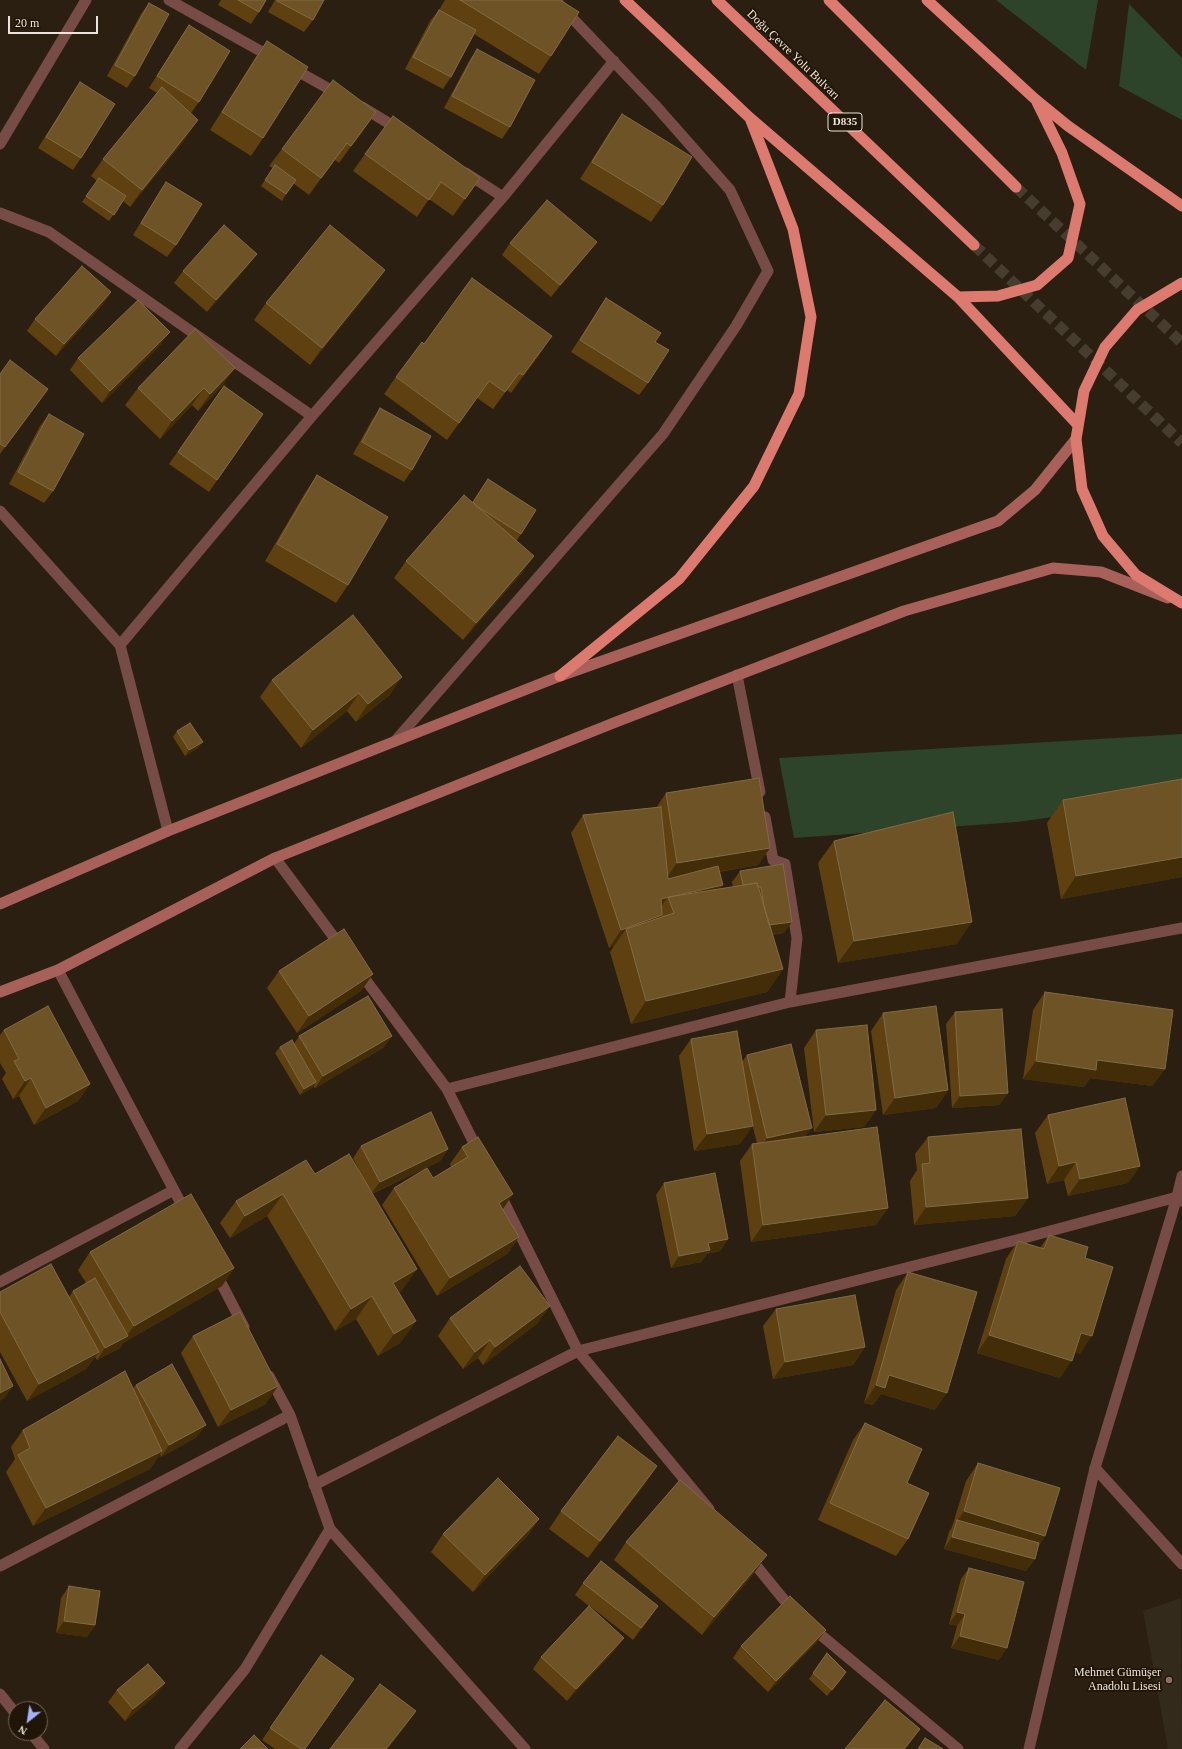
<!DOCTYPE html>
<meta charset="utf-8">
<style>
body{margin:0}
#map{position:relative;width:1182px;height:1749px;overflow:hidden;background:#2a1f10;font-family:Georgia,serif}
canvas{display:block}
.north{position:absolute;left:8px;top:1701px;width:40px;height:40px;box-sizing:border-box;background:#201507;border:1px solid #72685c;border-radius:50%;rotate:210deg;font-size:11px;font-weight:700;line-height:16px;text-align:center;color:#ede5dc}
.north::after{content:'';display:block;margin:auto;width:14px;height:18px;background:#a2b2fd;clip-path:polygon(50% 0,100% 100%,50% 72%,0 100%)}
.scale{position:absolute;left:8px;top:16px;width:90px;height:18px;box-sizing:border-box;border:2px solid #ede5dc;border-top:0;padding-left:5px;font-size:12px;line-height:14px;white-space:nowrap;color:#ede5dc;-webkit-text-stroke:3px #201507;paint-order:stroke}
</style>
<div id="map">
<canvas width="1182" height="1749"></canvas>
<div class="north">N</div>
<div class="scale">20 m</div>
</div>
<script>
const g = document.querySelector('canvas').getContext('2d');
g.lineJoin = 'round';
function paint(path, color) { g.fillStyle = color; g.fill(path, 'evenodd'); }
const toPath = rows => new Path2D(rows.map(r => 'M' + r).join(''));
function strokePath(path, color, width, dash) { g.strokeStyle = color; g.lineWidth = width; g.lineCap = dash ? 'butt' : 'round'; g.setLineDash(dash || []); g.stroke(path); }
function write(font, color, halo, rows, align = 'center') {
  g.font = font + ' Georgia,serif'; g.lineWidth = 3.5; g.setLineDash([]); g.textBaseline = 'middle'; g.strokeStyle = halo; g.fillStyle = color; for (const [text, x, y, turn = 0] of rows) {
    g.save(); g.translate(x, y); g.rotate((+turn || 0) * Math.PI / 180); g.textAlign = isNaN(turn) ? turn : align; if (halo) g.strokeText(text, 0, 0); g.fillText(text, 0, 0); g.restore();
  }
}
const education = toPath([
 [1181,1598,1182,1749,1168,1749,1143,1611]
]);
const green = toPath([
 [996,0,1098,0,1086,70],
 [1129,4,1182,58,1182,120,1119,86],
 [1182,734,1182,799,1017,822,794,838,779,758]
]);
const trunkTunnel = toPath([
 [1016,187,1182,343],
 [974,245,1182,443]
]);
const minor = toPath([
 [169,0,273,58],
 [290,67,340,95],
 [362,107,400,130],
 [0,144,86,0],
 [466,173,503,197],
 [0,213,49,232,312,416],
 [0,511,120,645,312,416,503,197,614,61],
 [120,645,168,831],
 [737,675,760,792],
 [396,740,663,434,736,326,768,271,730,190,655,105,555,0],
 [765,817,773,860,785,864,797,938,790,1002],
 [275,858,342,948],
 [58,970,186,1213],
 [359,971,447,1089,479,1153],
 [447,1089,790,1002,1182,928],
 [499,1192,578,1351,709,1509],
 [216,1273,244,1327],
 [0,1282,174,1190],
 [269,1376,290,1415,330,1529,525,1749],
 [1095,1468,1182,1564],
 [314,1485,578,1351,1024,1238,1177,1197,1182,1201],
 [749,1557,794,1612],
 [0,1566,290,1415],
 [810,1626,958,1749],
 [0,1694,16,1714],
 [31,1733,44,1749],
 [180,1749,245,1669,330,1529]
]);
const tertiary = toPath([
 [1029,1749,1095,1468,1177,1197,1182,1176]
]);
const secondary = toPath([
 [0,904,168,831,560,676,998,521,1035,490,1076,439],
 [0,992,58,970,275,858,616,722,904,611,1053,568,1101,572,1168,598]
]);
const trunk = toPath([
 [625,0,750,118,958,297,1078,425],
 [717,0,974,245],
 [829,0,1016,187],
 [927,0,1035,99,1068,126,1182,206],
 [1182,283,1137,310,1105,347,1084,391,1076,439,1082,489,1103,536,1136,575,1182,603],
 [958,297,998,296,1037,285,1068,258,1080,204,1062,153,1037,102],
 [560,676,679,579,754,486,799,394,811,317,793,229,750,118]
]);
const wall = toPath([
 [221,0,266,0,259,12,251,24,218,5],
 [275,0,324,0,313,20,304,32,268,12],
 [445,0,560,0,551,56,539,74,474,34,451,77,443,89,405,69,430,21,439,10],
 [149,3,135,76,127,88,107,76,141,14],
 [189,25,199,102,191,113,186,138,130,207,123,201,109,221,82,202,97,181,91,176,103,159,157,93,149,88,181,37],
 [267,41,263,138,251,156,210,130,255,58],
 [477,49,510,127,502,139,444,108,469,61],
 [80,82,81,158,73,170,38,148,72,94],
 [376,112,339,163,335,160,309,195,293,183,282,201,261,186,273,168,269,166,282,149],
 [622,114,663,205,651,222,580,179,610,131],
 [365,154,480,178,453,216,429,199,417,217,353,171],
 [166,182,176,245,167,257,133,235,158,194],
 [510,243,588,253,551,297,502,255],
 [248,266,207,312,174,283,183,271],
 [373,287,310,365,254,320,266,303],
 [111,292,103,304,56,356,27,331,35,319],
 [606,298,655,342,648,383,639,395,571,352,598,310],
 [161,344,102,403,70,370,78,358],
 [424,344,540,354,511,393,507,390,493,409,477,398,447,440,384,394,396,377],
 [0,374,48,389,0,454],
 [223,385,198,411,192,405,160,439,125,405,138,388],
 [224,386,263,414,209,492,169,464],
 [380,408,412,470,404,482,353,454,372,420],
 [49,414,53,491,44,503,9,484,40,426],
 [317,475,348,585,336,603,265,561,305,493],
 [488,479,521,534,517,540,522,573,463,640,394,578,406,561,473,502],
 [272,680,390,695,356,722,347,711,301,748,260,697],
 [177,731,198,748,185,756,173,737],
 [1182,779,1182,877,1061,899,1047,823,1063,800],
 [666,793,770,848,758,865,719,872,723,885,720,889,733,887,732,882,740,871,783,864,784,933,772,935,783,969,767,992,631,1024,610,952,614,946,609,948,571,833,583,815,656,808],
 [834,841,957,944,838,963,818,863],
 [279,971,373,974,361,991,297,1033,267,988],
 [1045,992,1165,1069,1152,1086,1090,1078,1084,1087,1023,1079,1033,1010],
 [955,1012,1008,1093,999,1105,952,1108,946,1024],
 [883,1013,948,1090,936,1108,883,1115,871,1031],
 [4,1030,90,1084,78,1101,34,1125,19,1096,13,1099,2,1079,6,1073,0,1063,0,1035],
 [816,1030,876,1110,864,1127,814,1132,804,1048],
 [299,1036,392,1036,383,1048,315,1088,313,1086,312,1088,300,1095,275,1053,280,1047,294,1044],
 [691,1039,742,1062,747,1055,806,1136,888,1208,876,1225,751,1242,740,1161,752,1144,757,1143,752,1124,740,1144,694,1151,679,1056],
 [1048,1115,1140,1166,1128,1183,1068,1196,1064,1180,1047,1184,1035,1133],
 [928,1137,1028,1198,1015,1216,914,1225,910,1181,917,1170,915,1154],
 [361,1146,448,1149,440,1161,372,1194,417,1269,401,1291,399,1292,416,1321,400,1343,378,1356,356,1319,335,1331,267,1216,230,1238,220,1223,236,1201,315,1174,363,1178,353,1158],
 [462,1147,513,1194,502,1209,519,1237,507,1254,437,1296,382,1205,394,1188,433,1178,451,1167,450,1164],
 [664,1183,728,1239,720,1251,707,1254,701,1262,671,1268,656,1195],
 [1049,1235,1085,1258,1080,1354,1075,1352,1060,1378,977,1353,1006,1259,1018,1241,1040,1248],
 [90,1252,234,1268,222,1286,123,1343,120,1348,97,1360,95,1357,86,1369,27,1401,0,1352,0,1292,69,1297,73,1291,86,1283,78,1270],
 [908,1272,935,1410,881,1394,873,1405,864,1403,896,1290],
 [776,1309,865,1347,853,1365,773,1379,763,1326],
 [450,1318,538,1323,483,1365,478,1358,463,1369,438,1336],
 [193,1336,266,1404,218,1427,181,1353],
 [136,1385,197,1437,161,1457,160,1454,150,1469,33,1526,6,1472,15,1459,11,1447,23,1430,133,1388],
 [865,1423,907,1483,908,1539,896,1556,818,1520,853,1440],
 [978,1463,1045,1536,1038,1547,1035,1559,1026,1571,944,1549,949,1532,952,1527,966,1481],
 [645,1484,588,1558,549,1529,561,1511],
 [539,1519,527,1536,473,1592,431,1552,443,1534],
 [626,1542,755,1572,702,1635,614,1560],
 [969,1568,999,1660,951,1648,957,1626,949,1624,961,1579],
 [583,1583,658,1606,650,1618,633,1640,590,1606,615,1650,567,1701,533,1669,541,1657,589,1606,575,1595],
 [69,1586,95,1625,87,1637,56,1633,61,1598],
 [817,1642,768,1692,733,1658,741,1646],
 [827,1653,846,1672,827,1696,809,1679],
 [321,1655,305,1749,275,1749,262,1740],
 [117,1690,156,1695,125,1721,108,1702]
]);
const shadedWall = toPath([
 [376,112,364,130,339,163,351,146],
 [198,120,186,138,130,207,142,190],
 [347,143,335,160,309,195,321,178],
 [480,178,468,196,453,216,465,199],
 [597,242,588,253,551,297,560,285],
 [257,254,248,266,207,312,216,300],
 [385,270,373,287,310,365,322,348],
 [111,292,103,304,56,356,64,344],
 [170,332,161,344,102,403,110,391],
 [552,336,540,354,511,393,523,375],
 [235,368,223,385,198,411,210,394],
 [204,388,192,405,160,439,172,421],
 [48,389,40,401,0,454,5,447],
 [534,556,522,573,463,640,476,623],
 [402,677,390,695,356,722,368,704],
 [359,693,347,711,301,748,313,730],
 [203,742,198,748,185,756,189,750],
 [770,848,758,865,665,880,677,863],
 [1182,857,1182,877,1061,899,1076,876],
 [723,885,711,902,668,897],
 [668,897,655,915,661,899],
 [662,915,650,933,626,929,614,946,609,948,621,930],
 [792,922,784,933,758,937,767,925],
 [972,922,957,944,838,963,854,941],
 [783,969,767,992,631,1024,646,1001],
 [373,974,361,991,297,1033,309,1016],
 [392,1036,383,1048,315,1088,323,1076],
 [1097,1060,1165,1069,1152,1086,1090,1078,1084,1087,1023,1079,1036,1061],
 [31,1078,19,1096,13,1099,25,1081],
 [316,1082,312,1088,300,1095,304,1089],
 [90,1084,78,1101,34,1125,46,1108],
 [948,1090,936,1108,883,1115,895,1098],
 [1008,1093,999,1105,952,1108,960,1096],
 [876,1110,864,1127,814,1132,826,1115],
 [753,1126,740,1144,694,1151,707,1134],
 [812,1128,804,1139,759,1150,767,1138],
 [448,1149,440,1161,371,1194,380,1182],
 [1076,1162,1064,1180,1047,1184,1059,1166],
 [1140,1166,1128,1183,1068,1196,1080,1179],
 [283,1194,267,1216,230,1238,245,1216],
 [513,1194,501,1212,499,1203],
 [1028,1198,1015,1216,914,1225,926,1207],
 [888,1208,876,1225,751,1242,763,1225],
 [519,1237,507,1254,437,1296,450,1278],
 [728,1239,720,1251,707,1254,701,1262,671,1268,679,1256,708,1243],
 [234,1268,222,1286,123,1343,120,1348,97,1360,105,1348,127,1336,134,1326],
 [417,1269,401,1291,377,1305,393,1283],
 [372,1296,356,1319,335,1331,351,1309],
 [550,1306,538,1323,483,1365,495,1347],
 [416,1321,400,1343,378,1356,394,1334],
 [1081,1333,1092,1336,1080,1354,1069,1351],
 [989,1335,1072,1361,1060,1378,977,1353],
 [490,1340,478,1358,463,1369,475,1352],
 [865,1347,853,1365,773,1379,785,1362],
 [99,1352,86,1369,27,1401,39,1384],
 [889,1375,947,1393,935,1410,881,1394,873,1405,864,1403,876,1385],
 [13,1386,5,1398,0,1401,0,1393],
 [278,1386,266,1404,218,1427,231,1410],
 [206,1425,197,1437,161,1457,169,1445],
 [162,1451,150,1469,33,1526,46,1508],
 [657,1466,645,1484,588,1558,600,1541],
 [964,1511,1045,1536,1033,1554,957,1521],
 [539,1519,527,1536,473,1592,485,1575],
 [952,1537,1035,1559,1026,1571,944,1549],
 [767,1555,755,1572,702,1635,714,1617],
 [658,1606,650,1618,633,1640,641,1628],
 [957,1612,965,1614,957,1626,949,1624],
 [64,1621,95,1625,87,1637,56,1633],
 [826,1630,817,1642,768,1692,776,1681],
 [960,1636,1007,1648,999,1660,951,1648],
 [624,1638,615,1650,567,1701,576,1689],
 [846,1672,842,1679,827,1696,832,1690],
 [165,1683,156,1695,125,1721,133,1709],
 [416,1711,404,1728,388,1749,386,1749],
 [920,1729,912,1741,906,1749,904,1749]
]);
const building = toPath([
 [238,0,266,0,259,12,238,0],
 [277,0,324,0,313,20,277,1,277,0],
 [460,0,560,0,579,12,551,56,460,0],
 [149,3,169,14,135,76,115,65,149,3],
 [439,10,476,30,451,77,413,57,439,10],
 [189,25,230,51,199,102,157,76,189,25],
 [267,41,308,67,263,138,222,112,267,41],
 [477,49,535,80,510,127,452,96,477,49],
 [333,80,376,112,351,146,347,143,321,178,282,149,333,80],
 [80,82,115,104,81,158,46,137,80,82],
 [162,87,198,120,142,190,103,159,162,87],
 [622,114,692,157,663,205,592,162,622,114],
 [393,116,480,178,465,199,441,182,429,200,365,154,393,116],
 [275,165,296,180,286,194,265,180,275,165],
 [99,178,126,196,114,215,86,196,99,178],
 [166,182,202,204,176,245,141,223,166,182],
 [547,200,597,242,560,285,510,243,547,200],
 [224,225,257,254,216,300,183,271,224,225],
 [330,225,385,270,322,348,266,303,330,225],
 [82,266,111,292,64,344,35,319,82,266],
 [472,278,552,336,523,375,519,373,505,392,489,381,459,423,396,377,422,342,424,344,472,278],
 [606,298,661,333,655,342,669,350,648,383,580,340,606,298],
 [138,300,170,332,110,391,78,358,138,300],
 [195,329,235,368,210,394,204,388,172,421,138,388,195,329],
 [10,360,48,389,5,447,0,444,0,374,10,360],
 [224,386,263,414,217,480,178,452,224,386],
 [380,408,431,436,412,470,362,442,380,408],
 [49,414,84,434,53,491,18,472,49,414],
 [317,475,388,517,348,585,277,544,317,475],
 [488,479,536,510,521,534,478,507,473,502,488,479],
 [464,495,534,556,476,623,406,561,464,495],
 [353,615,402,677,368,704,359,693,313,730,272,680,353,615],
 [190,723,203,742,189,750,177,731,190,723],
 [759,778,770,848,677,863,666,793,759,778],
 [1182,779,1182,857,1076,876,1063,800,1182,779],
 [661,807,668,879,718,866,723,885,661,899,662,915,621,930,583,815,661,807],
 [953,812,972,922,854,941,834,841,953,812],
 [783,864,792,922,769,925,764,906,761,887,758,887,757,883,743,885,740,871,783,864],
 [757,883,783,969,646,1001,626,929,674,913,668,897,757,883],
 [344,929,373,974,309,1016,279,971,344,929],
 [1045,992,1173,1010,1165,1069,1097,1060,1096,1070,1036,1061,1045,992],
 [368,996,392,1036,323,1076,299,1036,368,996],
 [48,1006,90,1084,46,1108,31,1078,25,1081,14,1061,19,1059,4,1030,48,1006],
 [936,1006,948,1090,895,1098,883,1013,936,1006],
 [1002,1009,1008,1093,960,1096,955,1012,1002,1009],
 [867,1025,876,1110,826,1115,816,1030,867,1025],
 [737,1031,753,1126,707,1134,691,1039,737,1031],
 [292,1040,316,1082,304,1089,280,1047,292,1040],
 [791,1044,812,1128,767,1138,747,1055,791,1044],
 [1125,1098,1140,1166,1080,1179,1076,1162,1059,1166,1048,1115,1125,1098],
 [431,1112,448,1149,380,1182,361,1146,431,1112],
 [877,1127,888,1208,763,1225,752,1144,877,1127],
 [1021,1129,1028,1198,926,1207,922,1164,930,1163,928,1137,1021,1129],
 [478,1137,513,1194,499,1203,519,1237,450,1278,394,1188,427,1168,433,1178,468,1157,462,1147,478,1137],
 [349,1154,417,1269,393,1283,416,1321,394,1334,372,1296,351,1309,283,1194,245,1216,236,1201,306,1160,315,1174,349,1154],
 [715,1173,728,1239,708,1243,710,1250,679,1256,664,1183,715,1173],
 [191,1194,234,1268,134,1326,90,1252,191,1194],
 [1049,1235,1088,1247,1085,1258,1113,1267,1092,1336,1081,1333,1072,1361,989,1335,1018,1241,1044,1249,1049,1235],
 [51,1264,99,1352,39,1384,0,1312,0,1292,51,1264],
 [520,1266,550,1306,495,1347,490,1340,475,1352,450,1318,520,1266],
 [908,1272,977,1292,947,1393,889,1375,885,1388,876,1385,908,1272],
 [95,1278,128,1336,105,1348,73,1291,95,1278],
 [855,1295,865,1347,785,1362,776,1309,855,1295],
 [240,1312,278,1386,231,1410,193,1336,240,1312],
 [0,1359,13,1386,0,1393,0,1359],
 [172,1364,206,1425,169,1445,136,1385,172,1364],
 [125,1371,162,1451,46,1508,18,1455,30,1448,23,1430,125,1371],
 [865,1423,922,1449,907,1483,929,1493,908,1539,830,1503,865,1423],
 [618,1436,657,1466,600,1541,561,1511,618,1436],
 [978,1463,1060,1488,1045,1536,964,1511,978,1463],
 [498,1478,539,1519,485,1575,443,1534,498,1478],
 [680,1480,767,1555,714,1617,626,1542,680,1480],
 [957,1520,1039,1543,1035,1559,952,1537,957,1520],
 [601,1561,658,1606,641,1628,583,1583,601,1561],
 [969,1568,1024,1582,1007,1648,960,1636,965,1614,957,1612,969,1568],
 [69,1586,100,1591,95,1625,64,1621,69,1586],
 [790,1596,826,1630,776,1681,741,1646,790,1596],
 [589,1606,624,1638,576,1689,541,1657,589,1606],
 [827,1653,846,1672,832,1690,813,1673,827,1653],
 [321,1655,354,1679,305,1749,301,1749,270,1728,321,1655],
 [148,1664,165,1683,133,1709,117,1690,148,1664],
 [380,1684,416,1711,386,1749,330,1749,380,1684],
 [885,1700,920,1729,904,1749,845,1749,885,1700],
 [254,1735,268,1749,240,1749,254,1735],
 [925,1738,943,1749,918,1749,925,1738]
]);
const markers = [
 [1169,1680,4,"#8d6e63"]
];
const shields = [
 [845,122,34]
];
const shieldNames = [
 ["D835",845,122]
];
const streetNames = [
 ["Doğu Çevre Yolu Bulvarı",793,55,44]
];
const poiNames = [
 ["Mehmet Gümüşer",1161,1673],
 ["Anadolu Lisesi",1161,1687]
];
paint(education, '#342a1b');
paint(green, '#2d432a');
strokePath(trunkTunnel, '#473d2f', 11, [11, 5.5]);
strokePath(minor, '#774b46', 11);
strokePath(tertiary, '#774b46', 11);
strokePath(secondary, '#a7615a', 11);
strokePath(trunk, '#dd7a70', 11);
paint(wall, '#5f4111');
paint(shadedWall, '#432c08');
paint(building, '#6e5327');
strokePath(building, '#826a43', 1);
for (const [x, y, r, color] of markers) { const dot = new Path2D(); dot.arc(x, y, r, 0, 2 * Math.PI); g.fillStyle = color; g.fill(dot); strokePath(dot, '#201507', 1.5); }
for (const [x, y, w] of shields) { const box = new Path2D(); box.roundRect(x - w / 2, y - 9, w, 18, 3); g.fillStyle = '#201507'; g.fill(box); strokePath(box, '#ede5dc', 1); }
write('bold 11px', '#ede5dc', null, shieldNames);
write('12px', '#ede5dc', '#201507', streetNames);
write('12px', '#ede5dc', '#201507', poiNames, 'right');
</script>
